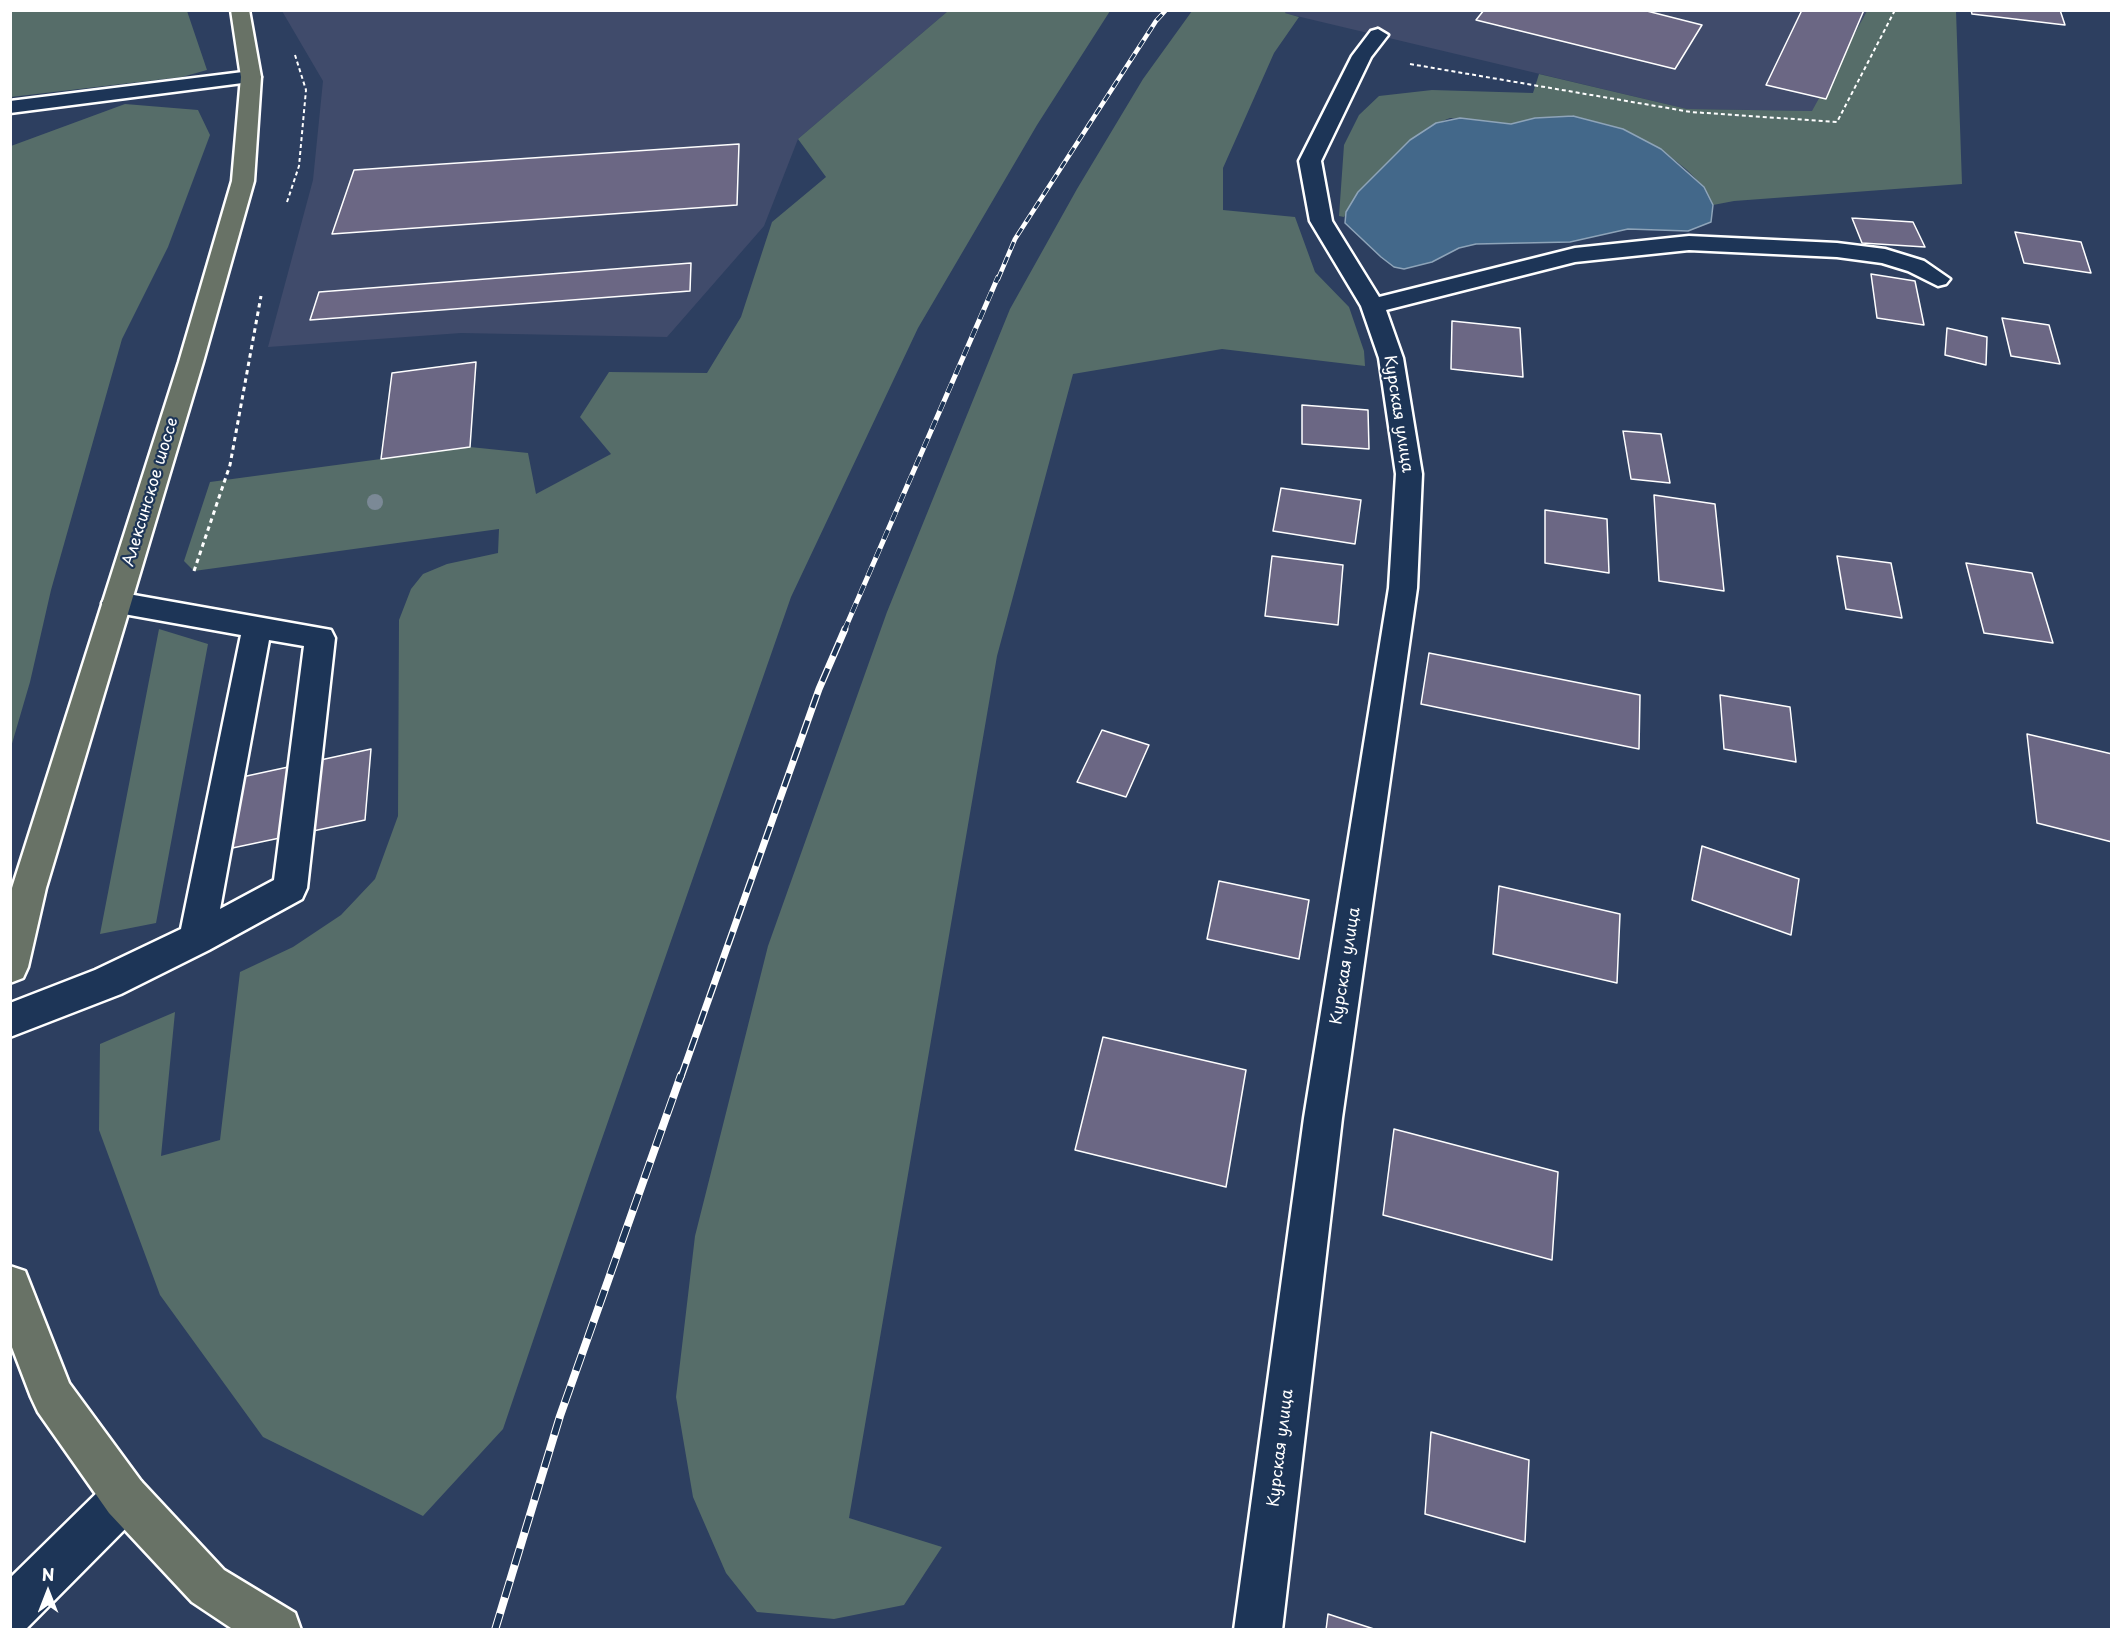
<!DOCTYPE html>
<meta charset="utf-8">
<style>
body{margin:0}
#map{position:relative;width:2122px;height:1640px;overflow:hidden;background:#2d3f60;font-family:"Playpen Sans",sans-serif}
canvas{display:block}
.frame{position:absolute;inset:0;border:12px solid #fff;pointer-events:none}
.north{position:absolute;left:18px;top:1562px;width:60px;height:60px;-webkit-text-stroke:4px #1d3557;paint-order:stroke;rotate:0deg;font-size:16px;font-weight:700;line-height:24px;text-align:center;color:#fff}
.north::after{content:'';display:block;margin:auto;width:21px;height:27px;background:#fff;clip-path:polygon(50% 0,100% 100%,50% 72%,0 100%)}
</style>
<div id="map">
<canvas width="2122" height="1640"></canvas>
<div class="frame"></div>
<div class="north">N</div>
</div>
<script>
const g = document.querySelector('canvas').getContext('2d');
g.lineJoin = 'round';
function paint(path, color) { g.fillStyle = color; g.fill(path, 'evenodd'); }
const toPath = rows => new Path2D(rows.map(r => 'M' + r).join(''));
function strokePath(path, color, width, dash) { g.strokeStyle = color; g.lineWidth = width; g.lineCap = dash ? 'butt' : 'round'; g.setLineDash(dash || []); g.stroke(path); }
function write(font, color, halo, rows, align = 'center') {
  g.font = font + ' "Playpen Sans",sans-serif'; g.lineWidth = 4.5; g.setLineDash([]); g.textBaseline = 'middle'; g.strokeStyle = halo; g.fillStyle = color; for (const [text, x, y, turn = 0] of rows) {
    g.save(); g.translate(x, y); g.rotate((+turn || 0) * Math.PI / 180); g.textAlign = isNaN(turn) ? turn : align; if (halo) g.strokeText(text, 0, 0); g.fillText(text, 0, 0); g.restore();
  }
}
const built = toPath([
 [1286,10,1867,11,1813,111,1687,109,1284,13],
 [282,11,948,11,798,139,764,226,667,337,461,333,268,347,313,180,323,81]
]);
const green = toPath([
 [10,11,187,11,207,70,182,77,11,97],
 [948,11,1110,11,1037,125,918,328,791,597,590,1173,503,1429,423,1516,263,1437,160,1295,99,1130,100,1044,175,1012,161,1156,220,1140,240,972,293,947,341,915,375,879,398,816,399,620,411,589,423,574,447,564,498,553,499,529,194,571,184,561,210,482,470,447,528,453,536,494,611,454,580,417,609,372,707,373,741,317,772,222,826,177,798,139],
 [1192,11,1286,11,1285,13,1299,17,1274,53,1223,168,1223,210,1295,217,1315,272,1349,307,1364,351,1365,366,1222,349,1073,374,997,656,849,1518,942,1547,904,1605,834,1619,757,1612,726,1573,693,1497,676,1397,695,1236,768,946,887,612,1010,309,1077,189,1143,79],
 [1867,11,1956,11,1962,184,1734,201,1713,205,1704,187,1687,170,1661,149,1623,129,1573,116,1535,118,1512,124,1450,118,1430,126,1410,140,1358,192,1344,217,1339,216,1344,145,1359,115,1379,96,1432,90,1533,93,1539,74,1687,109,1812,111],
 [125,104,198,110,210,135,168,247,122,339,51,590,30,682,11,747,11,146],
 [159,629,208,644,156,923,100,934]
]);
const water = toPath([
 [1573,116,1623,129,1661,149,1704,187,1713,205,1711,222,1688,231,1628,229,1570,242,1476,244,1459,248,1432,262,1404,269,1394,267,1381,257,1345,223,1346,212,1358,192,1410,140,1436,123,1460,118,1511,124,1535,118,1573,116]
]);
const building = toPath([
 [1484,10,1643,10,1702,25,1675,69,1476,20,1484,10],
 [1802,10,1864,10,1826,99,1766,85,1802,10],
 [1971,10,2060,10,2065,25,1972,14,1971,10],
 [739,144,737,205,332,234,354,170,739,144],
 [1852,218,1913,222,1925,247,1862,243,1852,218],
 [2015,232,2081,242,2091,273,2024,263,2015,232],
 [691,263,690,291,310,320,319,292,691,263],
 [1871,274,1915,281,1924,325,1877,318,1871,274],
 [2002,318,2049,325,2060,364,2011,356,2002,318],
 [1452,321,1520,328,1523,377,1451,369,1452,321],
 [1947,328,1987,337,1986,365,1945,355,1947,328],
 [476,362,470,447,381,459,392,373,476,362],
 [1302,405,1368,410,1369,449,1302,444,1302,405],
 [1623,431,1661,434,1670,483,1631,479,1623,431],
 [1281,488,1361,500,1355,544,1273,531,1281,488],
 [1654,495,1715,504,1724,591,1659,581,1654,495],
 [1545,510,1607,519,1609,573,1545,563,1545,510],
 [1272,556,1343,565,1338,625,1265,616,1272,556],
 [1837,556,1891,563,1902,618,1846,609,1837,556],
 [1966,563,2032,573,2053,643,1984,633,1966,563],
 [1429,653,1640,695,1639,749,1421,704,1429,653],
 [1720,695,1790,707,1796,762,1724,749,1720,695],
 [1102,730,1149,745,1126,797,1077,782,1102,730],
 [2027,734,2112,754,2112,842,2037,823,2027,734],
 [371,749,365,820,204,854,219,782,371,749],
 [1702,846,1799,879,1791,935,1692,900,1702,846],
 [1219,881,1309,900,1299,959,1207,939,1219,881],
 [1499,886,1620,914,1617,983,1493,954,1499,886],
 [1103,1037,1246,1070,1226,1187,1075,1150,1103,1037],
 [1394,1129,1558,1172,1552,1260,1383,1215,1394,1129],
 [1431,1432,1529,1460,1525,1542,1425,1514,1431,1432],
 [1328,1614,1377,1630,1326,1630,1328,1614]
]);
const pathFar1 = toPath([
 [1410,64,1691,112,1837,122,1895,10],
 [287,202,299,166,306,90,295,55]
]);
const path = toPath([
 [194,571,230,465,261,296]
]);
const minor = toPath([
 [1378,29,1388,35,1371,57,1321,161,1332,221,1379,297,1575,248,1689,236,1837,243,1885,249,1924,261,1950,279,1946,284,1938,286,1908,271,1882,263,1837,257,1689,250,1575,262,1386,310,1403,358,1422,474,1417,588,1342,1118,1282,1630,1234,1630,1304,1118,1389,588,1396,474,1379,358,1361,306,1310,221,1299,161,1352,56,1371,31,1378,29],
 [251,71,258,73,261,77,258,81,10,113,10,101,251,71],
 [117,592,331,630,335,638,307,888,302,899,209,950,121,994,10,1037,10,1003,95,970,181,929,241,635,107,611,102,603,107,595,117,592],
 [269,640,304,646,274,880,220,909,269,640],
 [125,1475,141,1481,147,1497,141,1513,27,1628,10,1630,10,1578,109,1481,125,1475]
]);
const major = toPath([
 [231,10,249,10,261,77,254,181,203,362,46,888,28,967,23,978,10,983,12,888,179,362,232,181,241,77,231,10],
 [10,1266,25,1271,69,1383,141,1481,224,1570,295,1613,301,1630,234,1630,192,1602,109,1513,38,1412,31,1397,10,1342,10,1266]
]);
const railFar3 = toPath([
 [998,279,1015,239,1156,21,1166,10]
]);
const railFar2 = toPath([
 [844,631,998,277]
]);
const railFar1 = toPath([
 [681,1077,819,689,845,629]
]);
const rail = toPath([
 [495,1630,560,1416,681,1075]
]);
const trees = [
 [375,502]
];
const streetNames = [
 ["Курская улица",1398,414,81],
 ["Алексинское шоссе",151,492,-73],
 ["Курская улица",1346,966,-81],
 ["Курская улица",1281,1448,-83]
];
paint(built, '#404b6b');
paint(green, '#566d69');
paint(water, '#43688a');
strokePath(water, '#8ea4b9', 1.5);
paint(building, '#6b6784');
strokePath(building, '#fff', 1.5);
strokePath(minor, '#fff', 5);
strokePath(major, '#fff', 5);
strokePath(pathFar1, '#fff', 2, [4, 3]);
strokePath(path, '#fff', 3, [4.5, 4]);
paint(minor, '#1d3557');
paint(major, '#687266');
strokePath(railFar3, '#fff', 4.5);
strokePath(railFar2, '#fff', 5);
strokePath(railFar1, '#fff', 7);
strokePath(rail, '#fff', 8);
strokePath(railFar3, '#1d3557', 3, [8]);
strokePath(railFar2, '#1d3557', 4, [10]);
strokePath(railFar1, '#1d3557', 4.5, [14]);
strokePath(rail, '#1d3557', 6, [17]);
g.fillStyle = '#7b8996';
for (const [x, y] of trees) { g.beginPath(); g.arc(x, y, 8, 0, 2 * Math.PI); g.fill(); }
write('16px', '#fff', '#1d3557', streetNames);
</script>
